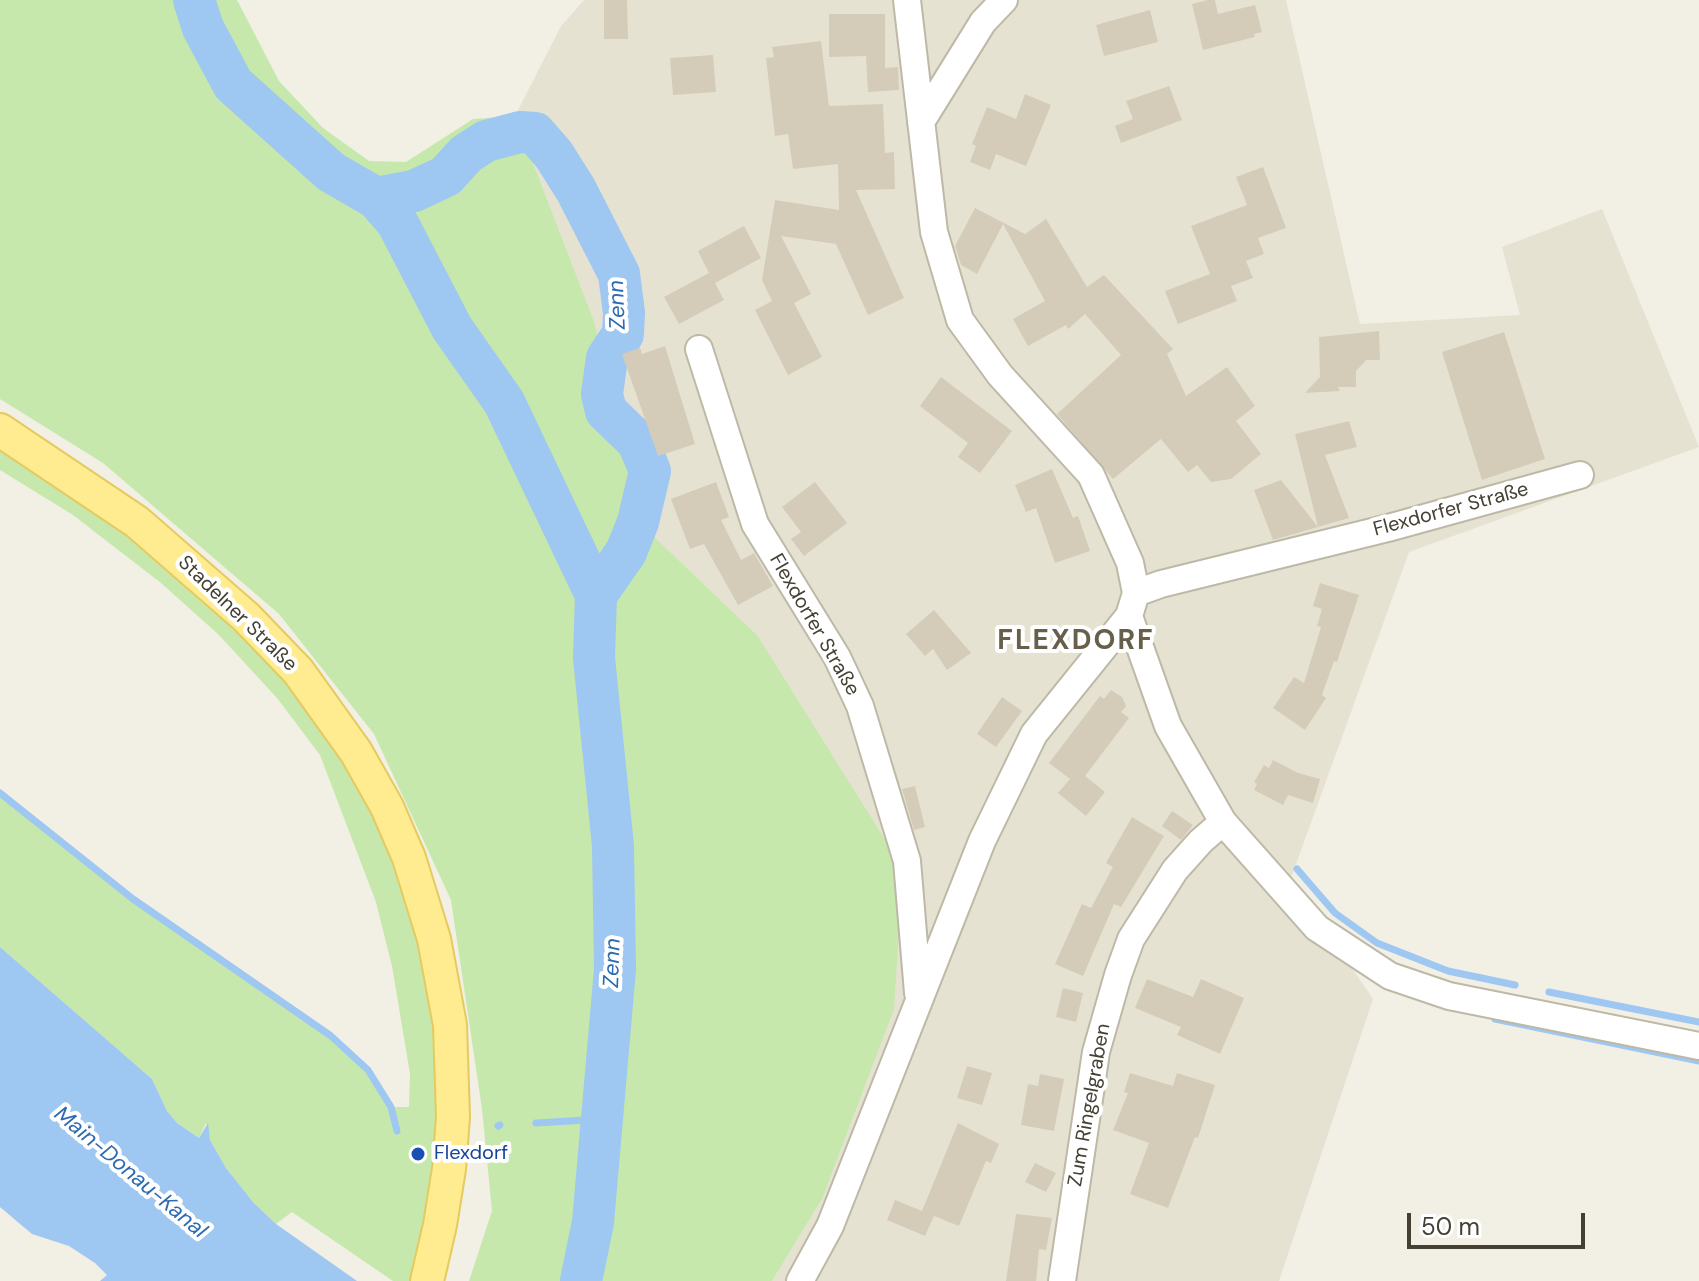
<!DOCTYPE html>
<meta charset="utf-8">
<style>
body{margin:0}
#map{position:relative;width:1699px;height:1281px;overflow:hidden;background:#f2efe4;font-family:"DM Sans",sans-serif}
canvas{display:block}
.scale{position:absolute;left:1407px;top:1213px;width:178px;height:36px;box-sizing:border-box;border:4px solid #444034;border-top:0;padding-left:10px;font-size:24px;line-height:28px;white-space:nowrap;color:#444034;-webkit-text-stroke:6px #fff;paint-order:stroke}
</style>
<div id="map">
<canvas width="1699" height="1281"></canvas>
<div class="scale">50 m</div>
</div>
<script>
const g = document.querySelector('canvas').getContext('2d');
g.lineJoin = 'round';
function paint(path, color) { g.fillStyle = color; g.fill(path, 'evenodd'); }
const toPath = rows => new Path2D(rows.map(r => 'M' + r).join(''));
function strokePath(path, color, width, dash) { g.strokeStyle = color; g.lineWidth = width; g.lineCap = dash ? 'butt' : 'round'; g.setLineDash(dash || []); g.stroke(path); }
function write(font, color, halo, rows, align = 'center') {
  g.font = font + ' "DM Sans",sans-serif'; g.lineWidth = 8; g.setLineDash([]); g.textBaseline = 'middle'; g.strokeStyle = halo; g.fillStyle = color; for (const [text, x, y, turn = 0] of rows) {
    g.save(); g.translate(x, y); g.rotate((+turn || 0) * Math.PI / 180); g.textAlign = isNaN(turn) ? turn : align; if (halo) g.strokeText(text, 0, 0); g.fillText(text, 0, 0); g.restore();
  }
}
const residential = toPath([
 [584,0,1286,0,1360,324,1520,315,1502,247,1602,209,1699,447,1409,552,1291,878,1373,999,1279,1281,772,1281,822,1199,757,635,646,529,594,321,515,116,561,26]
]);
const green = toPath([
 [0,0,237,0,279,81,323,128,369,161,406,162,473,119,515,116,594,321,646,529,757,635,892,851,899,930,894,1009,822,1199,772,1281,469,1281,492,1211,482,1109,451,900,374,734,279,614,103,463,0,399],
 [0,430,137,522,356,752,450,1025,427,1281,393,1281,292,1212,276,1224,253,1202,226,1168,210,1140,206,1123,199,1138,177,1123,167,1111,152,1079,0,947,0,793,133,899,331,1036,368,1070,391,1107,409,1107,410,1074,392,966,376,902,320,755,277,698,218,634,161,583,73,515,0,470]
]);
const water = toPath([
 [0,947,152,1079,167,1111,177,1123,199,1138,208,1123,210,1140,226,1168,253,1202,276,1224,357,1281,100,1281,107,1275,95,1263,69,1246,32,1234,0,1207]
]);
const stream = toPath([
 [0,793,133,899,331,1036,368,1070,391,1107,397,1131],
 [1297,869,1335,913,1377,943,1448,971,1515,985],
 [1549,992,1699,1022],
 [1495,1019,1699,1061],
 [536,1123,603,1119],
 [498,1126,500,1125]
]);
const river = toPath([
 [194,0,203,28,233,84,331,172,376,198,397,222,452,328,504,402,596,595,594,658,613,846,615,969,593,1222,581,1281],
 [376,198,414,191,446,176,466,154,486,141,520,132,535,133,554,155,576,190,619,274,624,313,623,334,607,358,602,394,606,411,638,442,650,471,638,522,626,552,596,595]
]);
const building = toPath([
 [604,0,627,0,628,39,604,39],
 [1208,0,1215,0,1218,14,1255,5,1262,32,1254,34,1255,37,1203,50,1192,4],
 [1150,10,1158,42,1104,56,1096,25],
 [829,14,885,14,885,68,898,67,899,90,868,92,866,56,829,57],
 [821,41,829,106,883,104,885,153,894,152,895,189,856,190,904,298,868,315,836,244,781,236,811,294,794,303,822,357,788,375,755,310,772,301,762,280,775,200,839,210,838,164,793,169,788,134,775,136,766,58,774,57,772,47],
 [713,55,716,92,673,95,670,58],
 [1169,86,1182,120,1121,143,1115,126,1133,119,1126,101],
 [1025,94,1051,105,1026,166,996,154,990,170,970,162,976,146,972,144,987,107,1016,119],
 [1263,167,1286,228,1258,238,1264,254,1246,261,1253,278,1231,286,1237,301,1178,324,1165,291,1210,274,1191,226,1247,205,1236,177],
 [975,208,1025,234,1046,219,1087,287,1104,275,1173,349,1167,354,1186,396,1227,367,1255,406,1236,421,1261,454,1231,479,1211,482,1197,465,1188,472,1161,439,1113,479,1057,414,1121,355,1085,314,1068,329,1066,325,1028,346,1013,319,1045,301,1003,224,977,274,961,265,955,246],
 [744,226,761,258,715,283,724,300,679,324,664,297,709,273,698,251],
 [1379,331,1380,360,1366,360,1356,371,1356,387,1338,387,1340,391,1305,393,1320,377,1319,337],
 [1504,332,1545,459,1482,480,1442,352],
 [665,346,695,444,658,456,622,354,640,348,642,354],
 [941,377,1012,431,980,473,958,457,968,443,920,406],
 [1349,421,1357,447,1325,455,1349,518,1273,540,1254,490,1281,480,1318,527,1295,434],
 [1052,469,1073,518,1078,516,1090,551,1055,563,1036,508,1026,512,1015,485],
 [716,482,729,517,721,520,741,560,754,553,773,586,738,605,704,544,690,549,671,499],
 [815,482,847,523,804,556,791,539,801,532,782,507],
 [1320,583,1359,595,1337,662,1334,661,1322,695,1326,698,1305,730,1273,708,1294,677,1304,683,1321,627,1317,626,1322,609,1313,606],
 [934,610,971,653,947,670,933,649,925,656,906,634],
 [1111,690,1122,697,1126,706,1121,712,1129,718,1085,776,1105,792,1086,816,1058,793,1070,779,1049,763,1100,696,1104,699],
 [1002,697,1022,711,996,747,977,734],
 [1273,760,1298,773,1320,779,1313,803,1288,795,1283,805,1254,790,1257,784,1254,782,1264,765,1269,768],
 [915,786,925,827,914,830,902,789],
 [1172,811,1193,825,1181,840,1162,826],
 [1132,817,1164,836,1121,907,1114,904,1083,976,1055,964,1082,904,1091,908,1113,867,1106,863],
 [1147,979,1193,997,1201,979,1244,998,1220,1054,1177,1035,1181,1027,1135,1008],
 [1063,988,1083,993,1076,1022,1056,1017],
 [967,1066,992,1073,982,1105,957,1098],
 [1130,1073,1173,1086,1177,1073,1215,1085,1198,1138,1195,1137,1168,1208,1130,1194,1149,1143,1113,1130,1128,1093,1124,1092],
 [1040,1074,1064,1079,1054,1131,1021,1125,1028,1084,1038,1086],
 [958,1123,999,1144,991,1163,986,1161,959,1226,934,1216,925,1236,887,1220,895,1200,922,1211],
 [1035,1163,1056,1173,1046,1192,1025,1182],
 [1016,1214,1052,1218,1046,1250,1039,1249,1036,1281,1006,1281]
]);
const minor = toPath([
 [921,122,983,22,1004,0],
 [699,349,755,524,837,657,860,706,907,861,918,993],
 [1136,593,1161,584,1388,528,1580,475],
 [1129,616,1168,726,1223,822,1317,928,1390,976,1449,996,1699,1046],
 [800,1281,830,1226,982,841,1034,734,1129,616,1136,593,1130,563,1091,475,1000,375,960,320,934,232,907,0],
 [1062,1281,1096,1052,1118,975,1131,939,1175,870,1201,841,1223,822]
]);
const major = toPath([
 [0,430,137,522,246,617,298,671,356,752,387,807,409,858,434,939,450,1025,453,1117,449,1169,440,1225,427,1281]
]);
const markers = [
 [418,1154,8,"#1a4fb4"]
];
const streetNames = [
 ["Flexdorfer Straße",1451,510,-15],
 ["Stadelner Straße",237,614,44],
 ["Flexdorfer Straße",814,625,60],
 ["Zum Ringelgraben",1090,1105,-80]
];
const transitNames = [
 ["Flexdorf",434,1154]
];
const waterNames = [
 ["Zenn",618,305,-92],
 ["Zenn",613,963,-88],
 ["Main-Donau-Kanal",130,1173,40]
];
const districtNames = [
 ["FLEXDORF",1076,642]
];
paint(residential, '#e6e2d2');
paint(green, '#c6e8ac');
paint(water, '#9ec7f1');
strokePath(stream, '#9ec7f1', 7);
strokePath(river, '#9ec7f1', 42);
paint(building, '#d4ccb9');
strokePath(minor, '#beb8a6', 30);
strokePath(major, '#e5ca5f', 36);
strokePath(minor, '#fff', 26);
strokePath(major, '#ffeb90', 32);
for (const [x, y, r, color] of markers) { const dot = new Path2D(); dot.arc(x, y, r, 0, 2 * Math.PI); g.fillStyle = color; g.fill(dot); strokePath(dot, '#fff', 3); }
write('20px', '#444034', '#fff', streetNames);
write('20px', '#164399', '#fff', transitNames, 'left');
write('italic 22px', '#2c6bb1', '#fff', waterNames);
g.letterSpacing = '2px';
write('bold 28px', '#675f4b', '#fff', districtNames);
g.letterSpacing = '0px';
</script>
